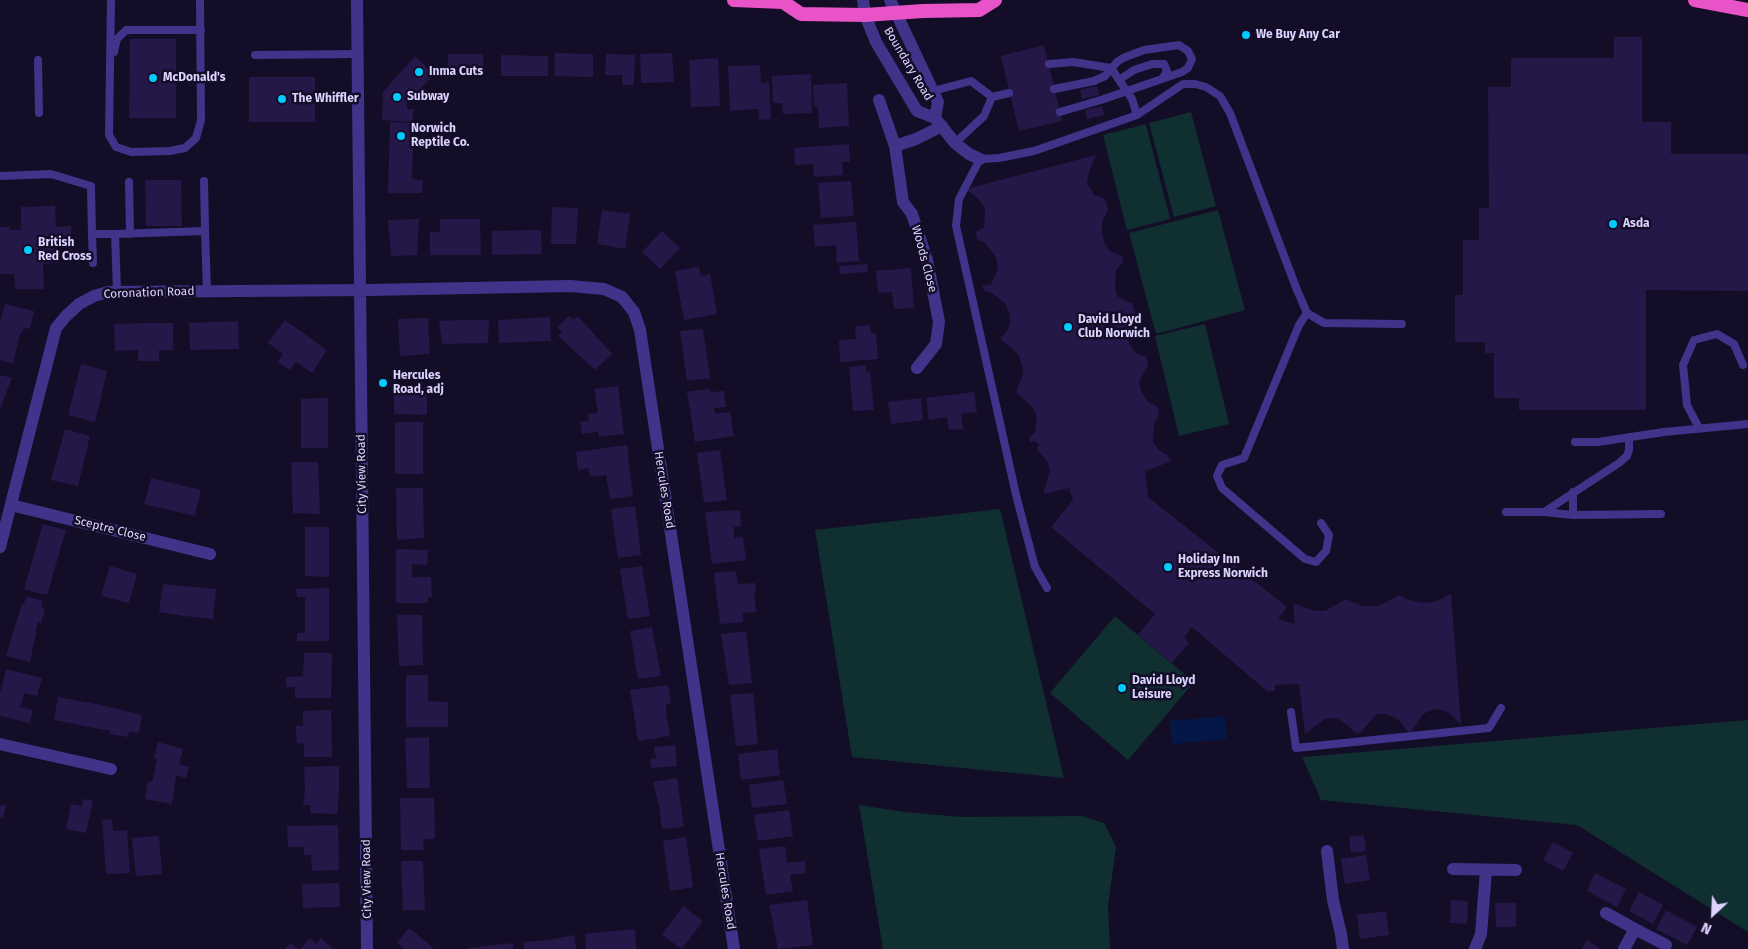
<!DOCTYPE html>
<style>
body{margin:0}
#map{position:relative;width:1748px;height:949px;overflow:hidden;background:#140d27;font-family:"Fira Sans",sans-serif}
canvas{display:block}
.north{position:absolute;left:1688px;top:889px;width:50px;height:50px;-webkit-text-stroke:4px #140d27;paint-order:stroke;rotate:205deg;font-size:14px;font-weight:700;line-height:20px;text-align:center;color:#dcd3ff}
.north::after{content:'';display:block;margin:auto;width:18px;height:22px;background:#dcd3ff;clip-path:polygon(50% 0,100% 100%,50% 72%,0 100%)}
</style>
<div id="map">
<canvas width="1748" height="949"></canvas>
<div class="north">N</div>
</div>
<script>
const g = document.querySelector('canvas').getContext('2d');
g.lineJoin = 'round';
function paint(path, color) { g.fillStyle = color; g.fill(path, 'evenodd'); }
const toPath = rows => new Path2D(rows.map(r => 'M' + r).join(''));
function strokePath(path, color, width, dash) { g.strokeStyle = color; g.lineWidth = width; g.lineCap = dash ? 'butt' : 'round'; g.setLineDash(dash || []); g.stroke(path); }
function write(font, color, halo, rows, align = 'center') {
  g.font = font + ' "Fira Sans",sans-serif'; g.lineWidth = 5; g.setLineDash([]); g.textBaseline = 'middle'; g.strokeStyle = halo; g.fillStyle = color; for (const [text, x, y, turn = 0] of rows) {
    g.save(); g.translate(x, y); g.rotate((+turn || 0) * Math.PI / 180); g.textAlign = isNaN(turn) ? turn : align; if (halo) g.strokeText(text, 0, 0); g.fillText(text, 0, 0); g.restore();
  }
}
const green = toPath([
 [1191,112,1216,206,1174,217,1149,123],
 [1146,124,1170,219,1127,230,1103,135],
 [1218,210,1245,310,1156,334,1129,233],
 [1205,324,1229,424,1179,436,1155,336],
 [1000,509,1064,778,852,757,815,530],
 [1115,616,1194,682,1128,760,1050,693],
 [1748,720,1748,932,1577,825,1321,800,1302,757],
 [859,805,905,812,961,817,1082,816,1104,823,1116,847,1108,906,1110,949,883,949]
]);
const water = toPath([
 [1225,716,1227,739,1172,744,1170,721]
]);
const building = toPath([
 [1614,37,1642,37,1642,122,1671,122,1671,154,1748,154,1748,291,1646,290,1646,410,1519,410,1519,398,1494,398,1494,353,1485,353,1485,342,1455,342,1455,295,1463,295,1463,240,1479,240,1479,208,1489,208,1488,87,1511,87,1511,58,1614,58],
 [130,39,176,39,176,118,129,118],
 [1044,45,1062,121,1019,131,1001,56],
 [555,53,593,54,593,77,554,76],
 [672,53,674,82,641,83,640,54],
 [448,54,483,54,484,75,447,75],
 [606,54,635,55,634,85,622,85,622,75,605,75],
 [501,55,548,56,548,76,501,76],
 [415,56,434,74,407,103,407,109,414,109,412,122,382,120,383,92],
 [718,58,720,106,691,107,689,60],
 [760,65,761,83,769,82,771,119,759,120,758,109,730,111,728,66],
 [811,74,812,113,783,114,782,103,773,103,772,76],
 [249,77,315,77,315,122,249,122],
 [847,83,849,126,819,128,818,107,814,107,813,85],
 [1097,86,1099,95,1082,99,1080,90],
 [1102,106,1104,115,1087,119,1085,110],
 [390,122,414,123,412,179,423,180,422,193,388,193],
 [849,144,850,162,842,162,843,175,814,177,813,164,795,165,794,148],
 [1096,155,1089,171,1087,183,1094,195,1105,199,1108,210,1102,222,1102,234,1105,244,1110,251,1122,256,1123,262,1116,270,1115,289,1117,296,1133,304,1135,313,1129,323,1127,334,1129,343,1136,353,1146,357,1148,365,1139,382,1142,393,1149,403,1158,407,1159,415,1154,423,1153,443,1159,450,1167,455,1172,461,1145,471,1148,497,1287,607,1278,619,1295,624,1293,603,1315,611,1325,611,1346,599,1362,606,1378,606,1389,601,1398,595,1408,600,1424,603,1437,601,1451,594,1461,725,1452,715,1445,711,1434,709,1423,714,1412,731,1408,732,1399,720,1387,714,1377,714,1360,733,1356,733,1346,724,1337,718,1326,718,1305,734,1299,684,1275,685,1275,691,1267,691,1192,627,1184,637,1189,643,1172,663,1138,635,1155,614,1051,527,1073,500,1069,488,1043,494,1050,470,1047,461,1037,450,1039,444,1035,441,1030,442,1029,437,1035,432,1037,417,1033,408,1016,392,1023,374,1022,365,1019,356,1012,348,1002,341,1001,337,1007,331,1010,323,1009,312,1005,303,992,293,985,291,982,286,991,285,998,269,996,257,990,249,984,242,977,239,976,232,984,228,985,209,980,200,966,189],
 [145,180,181,180,182,226,146,226],
 [851,181,854,216,821,218,818,183],
 [55,206,56,227,71,226,71,237,56,237,57,263,43,264,44,289,15,289,14,274,0,274,0,227,10,227,10,230,21,230,21,207],
 [552,207,578,208,576,244,551,244],
 [602,210,630,214,625,249,597,244],
 [419,219,417,255,391,256,388,220],
 [440,219,480,219,481,255,430,255,430,232,440,232],
 [856,222,859,261,837,263,836,245,815,247,813,225],
 [541,230,542,254,492,255,492,231],
 [662,231,680,248,660,269,642,252],
 [867,264,868,272,840,274,839,266],
 [699,267,701,276,710,274,717,314,684,320,675,271],
 [911,268,914,308,894,309,892,292,878,293,876,271],
 [5,304,34,311,30,329,24,328,19,337,13,364,0,360,0,321],
 [569,316,574,320,578,316,612,354,595,370,558,336,562,332,557,327],
 [550,317,551,341,499,343,498,320],
 [428,318,430,354,400,356,398,319],
 [285,320,327,350,312,373,296,362,290,370,277,362,283,354,268,343],
 [461,320,489,320,488,343,442,344,439,321],
 [238,321,239,349,190,350,189,323],
 [146,323,173,323,173,350,159,350,159,361,138,361,138,350,115,351,114,324],
 [870,325,871,333,876,333,878,359,840,362,839,340,856,339,855,326],
 [703,329,710,378,687,381,680,331],
 [81,364,107,371,95,422,68,415],
 [866,365,866,373,870,372,874,410,853,411,849,367],
 [0,375,12,378,0,409],
 [618,386,624,434,599,437,598,432,582,434,580,422,589,421,588,414,598,413,594,389],
 [394,387,427,387,427,415,394,414],
 [710,389,711,392,724,391,726,407,714,408,715,414,730,412,734,436,695,442,687,392],
 [974,392,977,412,961,414,963,429,949,430,947,417,929,420,926,398],
 [328,398,328,448,301,448,301,399],
 [921,398,923,420,891,424,888,402],
 [395,422,423,422,423,474,395,474],
 [65,429,90,436,78,486,51,480],
 [627,445,633,496,610,499,606,475,590,477,588,468,578,470,576,452],
 [720,450,727,500,704,503,697,453],
 [291,462,318,462,320,514,293,513],
 [151,478,201,490,195,516,144,504],
 [396,488,423,488,424,538,397,540],
 [635,506,641,555,618,558,611,509],
 [740,510,741,526,734,527,734,538,743,537,746,560,712,564,705,512],
 [43,524,66,530,47,595,24,589],
 [305,527,329,527,329,577,305,576],
 [396,549,428,550,427,565,412,564,412,577,431,577,432,597,428,597,428,603,396,603],
 [110,566,137,574,129,603,101,596],
 [642,566,650,616,628,619,620,569],
 [736,571,738,584,755,583,756,592,754,592,756,612,743,613,743,622,720,624,714,573],
 [163,584,216,589,213,619,184,616,159,612],
 [329,588,329,641,297,641,297,633,305,633,305,597,297,597,296,589],
 [26,596,43,601,41,608,45,609,41,623,38,622,30,662,6,656,22,603,24,604],
 [397,615,422,615,423,665,399,666],
 [652,627,661,676,638,679,630,631],
 [746,631,752,683,729,685,721,634],
 [304,653,332,653,331,698,295,698,295,687,286,687,286,677,310,676,303,676],
 [6,669,42,678,37,696,24,693,20,707,33,710,30,723,0,716,0,693],
 [406,675,428,675,428,701,448,702,448,727,406,727],
 [668,685,671,703,666,704,666,713,670,736,638,741,630,690],
 [753,693,758,744,736,746,730,695],
 [58,697,101,705,142,715,139,733,129,731,128,737,110,734,110,731,54,720],
 [331,710,332,757,304,757,304,743,297,744,296,733,296,726,303,726,303,711],
 [429,737,430,788,407,788,405,738],
 [158,742,183,749,179,764,189,767,186,778,176,775,172,804,145,799,148,781,152,782,157,759,154,758],
 [675,745,677,766,651,768,650,759,656,758,654,747],
 [777,749,780,775,741,780,738,754],
 [339,766,339,789,337,814,310,813,310,805,303,805,305,790,304,767],
 [677,778,684,827,662,829,659,806,653,782],
 [783,780,787,804,752,808,749,785],
 [400,798,434,798,435,839,423,839,424,850,401,850],
 [83,799,93,801,86,833,66,829,71,804,82,806],
 [0,805,6,806,3,818,0,818],
 [789,810,793,836,758,841,754,815],
 [112,819,113,831,127,830,130,873,106,874,102,820],
 [338,825,339,870,312,871,311,855,304,855,304,847,288,847,287,826],
 [1364,835,1366,851,1351,853,1349,837],
 [159,836,162,874,136,876,132,838],
 [686,837,693,887,670,891,663,841],
 [1553,842,1573,853,1563,871,1543,860],
 [785,846,787,863,805,861,806,873,790,875,793,891,766,895,759,849],
 [1366,855,1370,880,1345,884,1341,859],
 [401,861,423,861,425,910,403,910],
 [1595,873,1626,889,1617,907,1587,891],
 [339,883,340,907,303,908,302,884],
 [1639,892,1663,905,1653,924,1629,911],
 [807,900,813,945,778,949,769,905],
 [1451,900,1468,901,1467,924,1450,923],
 [1495,903,1516,903,1516,927,1496,927],
 [683,906,703,921,682,949,662,935],
 [1666,910,1697,927,1687,945,1656,929],
 [1386,911,1389,935,1360,939,1357,915],
 [409,928,430,945,434,949,404,949,397,942],
 [635,929,636,949,586,949,585,934],
 [574,935,576,949,524,949,523,942,548,940],
 [310,938,316,944,321,938,333,949,300,949],
 [1587,940,1601,949,1582,949],
 [291,943,298,949,285,949],
 [513,943,513,949,469,949,469,948]
]);
const service = toPath([
 [111,0,109,135,116,147,131,152,170,151,185,148,196,138,201,120,200,0],
 [114,52,117,39,126,30,201,30],
 [255,55,357,54],
 [38,60,39,113],
 [1049,64,1073,62,1111,68,1132,99,1137,115],
 [1119,80,1134,70,1152,64,1164,64,1167,71,1162,79],
 [1054,89,1094,81,1105,76,1117,62,1123,58,1144,50,1179,45,1188,51,1192,59,1188,68,1182,72,1104,99,1060,112],
 [933,91,971,81,992,97],
 [992,97,1009,93],
 [955,143,984,116,992,97],
 [0,176,51,174,91,186,92,234],
 [204,181,205,231],
 [129,182,130,234],
 [93,263,92,234,115,234],
 [117,292,115,234,205,231,207,291],
 [1307,313,1299,325,1244,458,1222,465,1217,476,1222,488,1305,559,1316,562,1326,551,1329,535,1321,523],
 [1699,428,1687,405,1683,365,1694,340,1717,334,1734,344,1743,365],
 [1575,442,1598,442,1664,432,1748,424],
 [1573,492,1573,515],
 [1506,512,1544,512,1619,463,1627,456,1629,450,1629,437],
 [1544,512,1573,515,1661,514],
 [1047,588,1035,567,1017,499,956,226,959,199,980,159,999,158,1034,151,1137,115,1183,84,1195,84,1206,87,1220,96,1230,113,1297,290,1307,313,1324,323,1402,324],
 [1291,712,1296,748,1489,728,1501,708]
]);
const minor = toPath([
 [357,0,367,949],
 [863,0,865,15,876,42,917,111,935,118,955,143,969,154,980,159],
 [890,0,938,102,935,118],
 [879,100,895,146],
 [917,368,936,344,939,322,927,260,912,214,903,202,895,146,916,139,942,126],
 [11,505,210,554],
 [0,547,56,328,66,316,79,304,94,296,108,292,369,290,570,286,604,289,622,297,634,312,640,330,734,949],
 [0,744,111,769],
 [1327,851,1333,900,1341,934,1343,949],
 [1453,869,1516,870],
 [1606,913,1635,929,1624,949],
 [1635,929,1666,945],
 [1475,949,1481,934,1486,870]
]);
const trunk = toPath([
 [734,0,783,2,801,14,865,15,923,11,979,10,995,0],
 [1695,0,1748,10]
]);
const markers = [
 [1246,35,5,"#00cbfe"],
 [419,72,5,"#00cbfe"],
 [153,78,5,"#00cbfe"],
 [397,97,5,"#00cbfe"],
 [282,99,5,"#00cbfe"],
 [401,136,5,"#00cbfe"],
 [1613,224,5,"#00cbfe"],
 [28,250,5,"#00cbfe"],
 [1068,327,5,"#00cbfe"],
 [383,383,5,"#00cbfe"],
 [1168,567,5,"#00cbfe"],
 [1122,688,5,"#00cbfe"]
];
const poiNames = [
 ["We Buy Any Car",1256,35],
 ["Inma Cuts",429,72],
 ["McDonald's",163,78],
 ["Subway",407,97],
 ["The Whiffler",292,99],
 ["Norwich",411,129],
 ["Reptile Co.",411,143],
 ["Asda",1623,224],
 ["British",38,243],
 ["Red Cross",38,257],
 ["David Lloyd",1078,320],
 ["Club Norwich",1078,334],
 ["Hercules",393,376],
 ["Road, adj",393,390],
 ["Holiday Inn",1178,560],
 ["Express Norwich",1178,574],
 ["David Lloyd",1132,681],
 ["Leisure",1132,695]
];
const streetNames = [
 ["Boundary Road",908,64,59],
 ["Woods Close",924,259,75],
 ["Coronation Road",149,293,-2],
 ["City View Road",362,474,-91],
 ["Hercules Road",664,490,81],
 ["Sceptre Close",110,529,14],
 ["City View Road",367,879,-91],
 ["Hercules Road",725,891,81]
];
paint(green, '#0f2f31');
paint(water, '#051747');
paint(building, '#261749');
strokePath(service, '#40348a', 8);
strokePath(minor, '#40348a', 12);
strokePath(trunk, '#e854c8', 14);
for (const [x, y, r, color] of markers) { const dot = new Path2D(); dot.arc(x, y, r, 0, 2 * Math.PI); g.fillStyle = color; g.fill(dot); strokePath(dot, '#140d27', 2); }
write('bold 12px', '#dcd3ff', '#140d27', poiNames, 'left');
write('12px', '#dcd3ff', '#140d27', streetNames);
</script>
